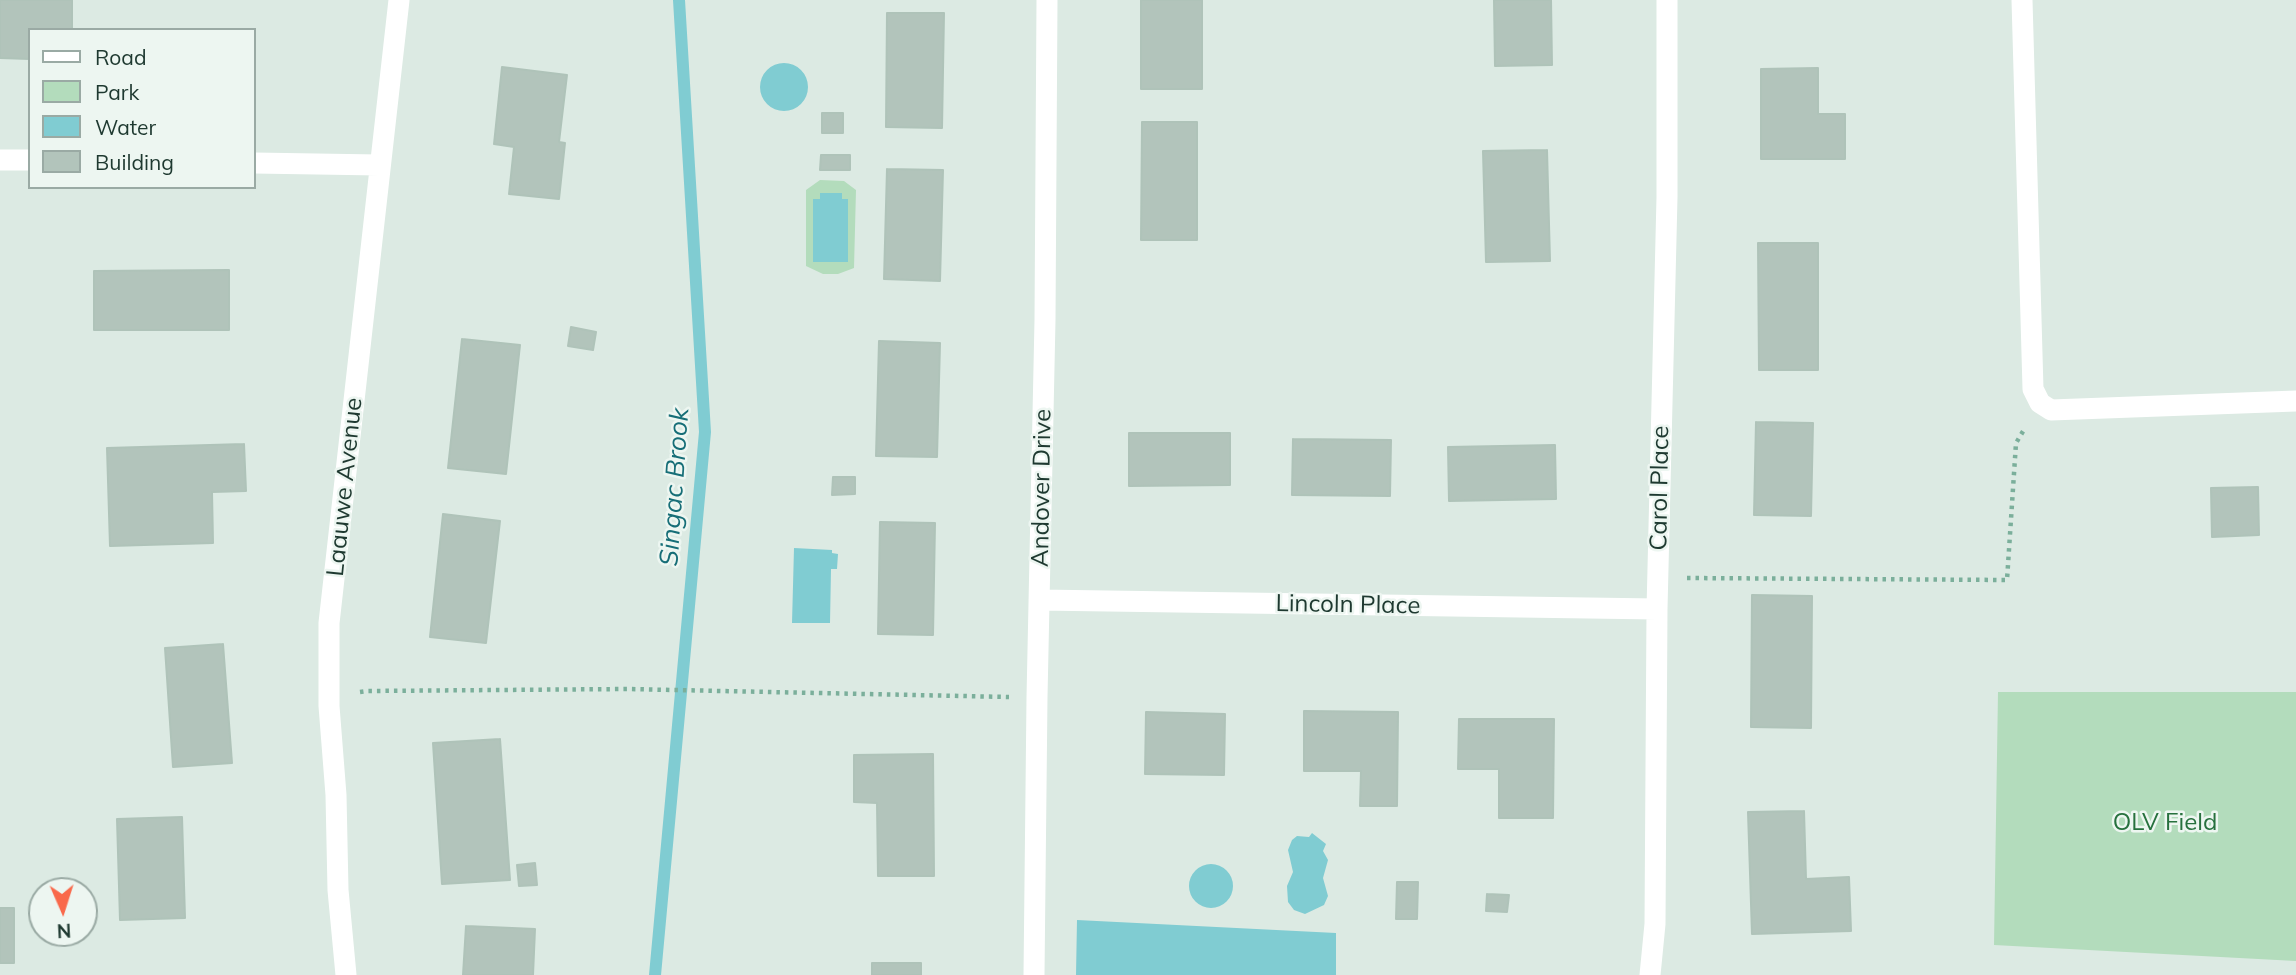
<!DOCTYPE html>
<style>
body{margin:0}
#map{position:relative;width:2296px;height:975px;overflow:hidden;background:#dceae3;font-family:Mulish,sans-serif}
canvas{display:block}
.legend{position:absolute;left:28px;top:28px;width:228px;height:161px;box-sizing:border-box;background:#edf6f1;border:2px solid #9aaaa4;margin:0;padding:9px 12px;list-style:none;font-size:21px;color:#1e3930}
.legend li{display:flex;align-items:center;gap:14px;height:35px}
.legend b{width:35px;border:2px solid #9aaaa4}
.north{position:absolute;left:28px;top:877px;width:70px;height:70px;box-sizing:border-box;background:#edf6f1;border:2px solid #9aaaa4;border-radius:50%;rotate:177deg;font-size:19px;font-weight:700;line-height:28px;text-align:center;color:#1e3930}
.north::after{content:'';display:block;margin:auto;width:24px;height:32px;background:#f9694b;clip-path:polygon(50% 0,100% 100%,50% 72%,0 100%)}
</style>
<div id="map">
<canvas width="2296" height="975"></canvas>
<ul class="legend">
<li><b style="height:9px;background:#fff"></b>Road</li>
<li><b style="height:19px;background:#b3dcbc"></b>Park</li>
<li><b style="height:19px;background:#80ccd2"></b>Water</li>
<li><b style="height:19px;background:#b2c4bb"></b>Building</li>
</ul>
<div class="north">N</div>
</div>
<script>
const g = document.querySelector('canvas').getContext('2d');
g.lineJoin = 'round';
function paint(path, color) { g.fillStyle = color; g.fill(path, 'evenodd'); }
const toPath = rows => new Path2D(rows.map(r => 'M' + r).join(''));
function strokePath(path, color, width, dash) { g.strokeStyle = color; g.lineWidth = width; g.lineCap = dash ? 'butt' : 'round'; g.setLineDash(dash || []); g.stroke(path); }
function write(font, color, halo, rows, align = 'center') {
  g.font = font + ' Mulish,sans-serif'; g.lineWidth = 5; g.setLineDash([]); g.textBaseline = 'middle'; g.strokeStyle = halo; g.fillStyle = color; for (const [text, x, y, turn = 0] of rows) {
    g.save(); g.translate(x, y); g.rotate((+turn || 0) * Math.PI / 180); g.textAlign = isNaN(turn) ? turn : align; if (halo) g.strokeText(text, 0, 0); g.fillText(text, 0, 0); g.restore();
  }
}
const green = toPath([
 [820,180,844,181,856,190,854,268,838,274,823,274,806,266,806,190],
 [1998,692,2296,692,2296,961,1994,945]
]);
const water = toPath([
 '760 87a24 24 0 1 1 48 0a24 24 0 1 1-48 0Z',
 [820,193,842,193,842,199,848,199,848,262,813,262,813,199,820,199],
 [794,548,832,550,832,553,838,554,837,569,831,569,830,623,792,623],
 [1312,833,1326,844,1323,851,1328,860,1323,878,1328,896,1324,905,1305,914,1294,910,1288,902,1287,886,1293,872,1288,850,1292,840,1297,836,1309,837],
 '1189 886a22 22 0 1 1 44 0a22 22 0 1 1-44 0Z',
 [1077,920,1336,933,1336,975,1076,975]
]);
const stream = toPath([
 [655,975,705,432,679,0]
]);
const building = toPath([
 [0,0,72,0,72,30,30,30,30,59,0,58,0,0],
 [1141,0,1202,0,1202,89,1141,89,1141,0],
 [1494,0,1551,0,1552,65,1495,66,1494,0],
 [887,13,944,13,942,128,886,127,887,13],
 [502,67,567,75,559,142,565,143,559,199,509,194,514,147,494,144,502,67],
 [1818,68,1818,114,1845,114,1845,159,1761,159,1761,69,1818,68],
 [822,113,843,113,843,133,822,133,822,113],
 [1142,122,1197,122,1197,240,1141,240,1142,122],
 [1547,150,1550,261,1486,262,1483,151,1547,150],
 [821,155,850,155,850,170,820,170,821,155],
 [887,169,943,170,940,281,884,279,887,169],
 [1758,243,1818,243,1818,370,1759,370,1758,243],
 [229,270,229,330,94,330,94,271,229,270],
 [571,327,596,332,593,350,568,346,571,327],
 [462,339,520,345,506,474,448,468,462,339],
 [879,341,940,343,937,457,876,456,879,341],
 [1756,422,1813,423,1811,516,1754,515,1756,422],
 [1129,433,1230,433,1230,485,1129,486,1129,433],
 [1293,439,1391,440,1390,496,1292,495,1293,439],
 [244,444,246,491,212,492,213,543,110,546,107,448,244,444],
 [1555,445,1556,499,1449,501,1448,447,1555,445],
 [833,477,855,477,855,494,832,495,833,477],
 [2258,487,2259,535,2212,537,2211,488,2258,487],
 [443,514,500,521,486,643,430,637,443,514],
 [880,522,935,523,933,635,878,634,880,522],
 [1752,595,1812,596,1811,728,1751,727,1752,595],
 [223,644,232,763,173,767,165,648,223,644],
 [1304,711,1398,712,1397,806,1360,806,1361,771,1304,771,1304,711],
 [1146,712,1225,714,1224,775,1145,774,1146,712],
 [1459,719,1554,719,1553,818,1499,818,1499,769,1458,769,1459,719],
 [500,739,510,880,442,884,433,743,500,739],
 [933,754,934,876,878,876,877,803,854,802,854,755,933,754],
 [1804,811,1806,879,1849,877,1851,931,1752,934,1748,812,1804,811],
 [182,817,185,918,120,920,117,819,182,817],
 [535,863,537,885,519,886,517,865,535,863],
 [1397,882,1418,882,1417,919,1396,919,1397,882],
 [1487,894,1509,895,1507,912,1486,911,1487,894],
 [0,908,14,908,14,963,0,963,0,908],
 [466,926,535,929,533,975,463,975,466,926],
 [872,963,921,963,921,975,872,975,872,963]
]);
const path = toPath([
 [1687,578,2007,580,2016,443,2025,428],
 [360,692,367,691,627,689,1009,697]
]);
const minor = toPath([
 [2022,0,2033,389,2040,403,2051,410,2296,401],
 [0,160,30,160],
 [254,163,379,165],
 [1039,600,1657,609],
 [346,975,338,890,336,795,329,706,329,623,399,0],
 [1034,975,1037,697,1045,320,1047,0],
 [1650,975,1655,924,1657,609,1667,197,1667,0]
]);
const streetNames = [
 ["Laauwe Avenue",345,487,-84],
 ["Andover Drive",1042,488,-89],
 ["Carol Place",1660,488,-89],
 ["Lincoln Place",1348,605,1]
];
const parkNames = [
 ["OLV Field",2165,823]
];
const waterNames = [
 ["Singac Brook",675,487,-86]
];
paint(green, '#b3dcbc');
paint(water, '#80ccd2');
strokePath(stream, '#80ccd2', 12);
paint(building, '#b2c4bb');
strokePath(building, '#afc3b9', 2);
strokePath(path, '#7baf9b', 4.5, [3.5, 5]);
strokePath(minor, '#fff', 21);
write('24px', '#1e3930', '#edf6f1', streetNames);
write('24px', '#27713e', '#edf6f1', parkNames);
write('italic 26px', '#166e77', '#edf6f1', waterNames);
</script>
